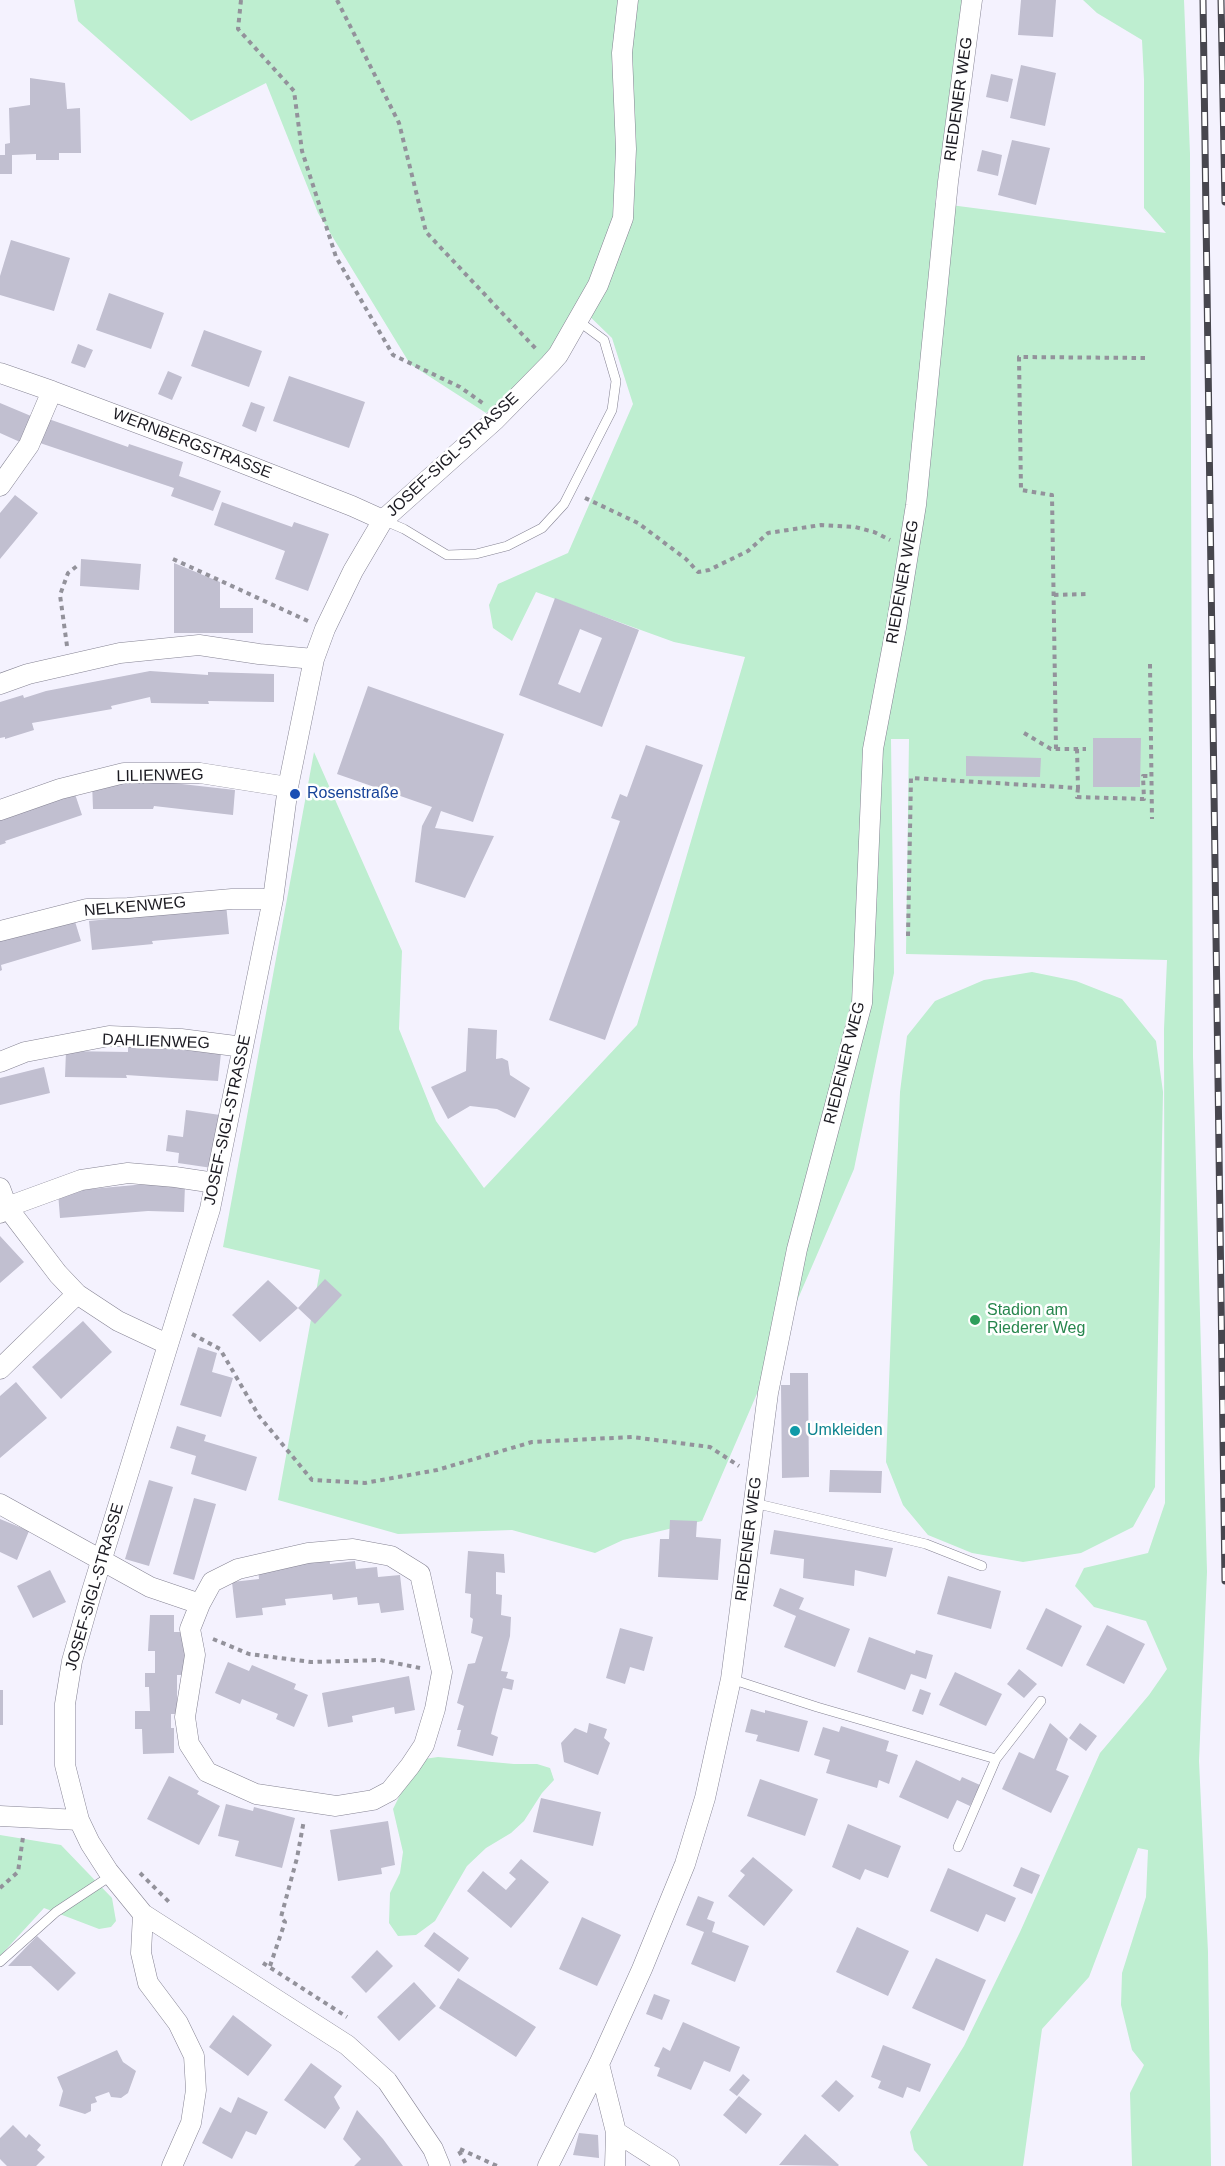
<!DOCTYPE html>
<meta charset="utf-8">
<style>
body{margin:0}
canvas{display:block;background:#f4f2fe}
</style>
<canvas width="1225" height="2166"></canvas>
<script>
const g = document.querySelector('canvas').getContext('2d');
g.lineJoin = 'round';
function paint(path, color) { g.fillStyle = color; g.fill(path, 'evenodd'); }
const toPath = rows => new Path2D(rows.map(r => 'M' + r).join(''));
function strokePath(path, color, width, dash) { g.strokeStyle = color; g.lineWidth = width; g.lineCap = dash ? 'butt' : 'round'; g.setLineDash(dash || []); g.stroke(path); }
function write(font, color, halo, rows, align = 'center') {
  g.font = font + ' Helvetica,sans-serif'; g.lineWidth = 5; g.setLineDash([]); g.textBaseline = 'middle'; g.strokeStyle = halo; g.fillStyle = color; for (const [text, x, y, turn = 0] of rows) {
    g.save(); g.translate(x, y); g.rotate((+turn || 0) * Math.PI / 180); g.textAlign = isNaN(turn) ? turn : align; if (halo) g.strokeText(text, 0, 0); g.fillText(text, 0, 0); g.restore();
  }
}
const green = toPath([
 [74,0,962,0,935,203,1166,233,1144,208,1144,80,1142,40,1097,13,1083,0,1184,0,1190,154,1193,1056,1207,1572,1199,1761,1208,1952,1211,2166,1132,2166,1130,2093,1144,2065,1132,2050,1121,2005,1122,1973,1146,1897,1148,1850,1138,1848,1089,1977,1042,2029,1023,2166,928,2166,914,2150,910,2132,964,2046,1020,1932,1100,1753,1149,1695,1167,1669,1146,1621,1094,1607,1075,1586,1084,1568,1148,1553,1165,1503,1164,1029,1167,960,906,954,909,739,891,739,894,973,854,1169,702,1521,623,1540,595,1553,512,1530,398,1534,278,1500,320,1270,223,1247,314,752,402,951,399,1029,436,1121,484,1188,637,1025,745,657,674,642,536,592,512,641,493,628,489,605,498,584,568,553,633,404,612,338,580,307,555,352,486,413,410,364,318,213,266,83,191,121,78,21],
 [1032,972,1076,981,1122,999,1156,1041,1163,1092,1155,1487,1133,1527,1081,1553,1023,1562,972,1553,928,1535,903,1505,886,1462,900,1092,907,1036,935,1001,984,980],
 [438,1757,514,1764,537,1764,550,1768,554,1780,542,1793,524,1821,511,1833,486,1848,467,1866,435,1921,416,1935,398,1936,389,1923,390,1893,400,1873,403,1852,393,1809,405,1785,424,1759],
 [0,1835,61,1845,112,1898,116,1921,111,1927,99,1929,44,1908,0,1956]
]);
const building = toPath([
 [1021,0,1056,0,1053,37,1018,35],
 [1021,65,1056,73,1045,126,1010,118],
 [991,74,1013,79,1008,102,986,97],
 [30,78,65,83,67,109,80,108,81,153,59,153,59,160,36,160,36,154,12,155,12,174,0,174,0,155,5,155,5,144,10,143,9,108,30,105],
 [1012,140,1050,148,1036,205,998,195],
 [982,150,1002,155,998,176,977,171],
 [11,240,70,258,54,311,0,295,0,276],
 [109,293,164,313,151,349,96,330],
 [204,330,262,351,249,387,191,366],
 [78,344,93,350,85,368,71,363],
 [168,371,182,377,172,400,158,394],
 [289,376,365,402,349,448,273,421],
 [251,402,265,407,256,432,242,426],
 [0,403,31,416,20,442,0,433],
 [43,417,128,447,129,444,183,462,179,476,221,491,213,511,171,496,174,488,34,441],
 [15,495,38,513,0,559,0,513],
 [222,502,292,527,294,522,329,534,308,591,275,579,285,551,214,525],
 [81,559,141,564,139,590,80,586],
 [174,563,220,582,220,608,253,608,253,633,174,633],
 [555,598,639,630,602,727,519,695],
 [580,629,602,638,580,693,558,684],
 [150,671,208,675,208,672,274,674,274,702,208,701,209,704,151,703,150,697,111,706,112,709,32,723,34,730,5,739,5,737,0,738,0,702,23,695,24,698,46,691],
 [368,686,504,734,473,822,441,811,435,828,494,836,465,898,415,882,422,826,432,807,337,774],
 [1093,738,1141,738,1140,787,1093,787],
 [646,745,703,765,605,1040,549,1020,620,821,611,818,620,794,627,797],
 [966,756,1041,758,1040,777,966,776],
 [155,781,235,790,233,815,154,806,153,809,93,809,92,782],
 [74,791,82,815,5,841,6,843,0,845,0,816],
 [226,904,229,934,152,941,153,944,92,950,89,921,150,915],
 [73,915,81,941,1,965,2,970,0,971,0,937],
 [468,1028,497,1030,496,1059,502,1058,508,1061,510,1075,530,1088,515,1118,497,1109,470,1106,448,1119,431,1087,466,1071],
 [128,1046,221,1053,218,1081,126,1075,127,1078,65,1077,66,1051,128,1052],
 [44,1067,50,1093,0,1105,0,1078],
 [186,1110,220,1115,212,1168,178,1163,179,1153,166,1151,168,1135,183,1137],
 [146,1184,185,1185,184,1212,148,1211,60,1218,58,1192],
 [0,1236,24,1262,0,1283],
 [325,1279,342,1295,315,1324,298,1308,260,1342,232,1315,268,1280,298,1308],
 [83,1321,112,1352,61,1399,32,1367],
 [198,1347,217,1353,212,1372,233,1378,221,1417,180,1405],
 [790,1373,808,1373,809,1477,782,1478,781,1385,790,1385],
 [16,1382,47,1418,0,1458,0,1396],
 [177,1426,206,1435,204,1441,257,1457,246,1491,191,1474,196,1456,170,1448],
 [830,1470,882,1471,881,1493,829,1492],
 [149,1480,173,1487,149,1566,125,1559],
 [194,1498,216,1504,194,1580,173,1574],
 [0,1519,29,1531,17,1560,0,1552],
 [670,1520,697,1521,696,1537,721,1539,718,1580,658,1577,660,1539,669,1539],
 [774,1530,893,1548,886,1577,855,1570,854,1586,803,1578,804,1559,770,1554],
 [468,1551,504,1554,505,1573,496,1572,496,1594,502,1595,501,1615,511,1617,510,1636,501,1671,508,1672,506,1678,514,1680,512,1690,503,1688,496,1714,491,1734,498,1737,493,1756,457,1746,461,1730,457,1730,464,1706,457,1703,468,1664,475,1663,483,1637,471,1633,473,1619,470,1617,471,1594,465,1593],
 [329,1556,330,1564,355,1561,356,1569,377,1567,378,1577,400,1575,404,1610,381,1613,379,1603,358,1605,357,1597,333,1600,332,1594,285,1599,286,1605,262,1608,263,1615,236,1618,232,1582,259,1579,258,1570],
 [50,1570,66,1602,33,1618,17,1586],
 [948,1576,1001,1591,991,1629,937,1614],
 [780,1588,804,1598,799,1609,850,1629,835,1667,784,1647,796,1616,773,1606],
 [1046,1608,1082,1626,1062,1667,1026,1649],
 [150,1615,174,1615,174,1632,185,1632,185,1675,177,1675,177,1714,171,1714,171,1728,174,1728,174,1753,143,1754,142,1729,135,1729,135,1711,150,1711,149,1687,145,1687,145,1673,155,1673,155,1651,148,1651],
 [1107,1625,1145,1644,1124,1684,1086,1665],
 [620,1628,653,1637,644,1671,630,1667,625,1684,606,1678],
 [869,1637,915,1654,916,1650,933,1655,926,1679,911,1674,905,1690,857,1672],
 [228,1662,249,1671,252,1665,296,1684,294,1689,308,1695,294,1727,276,1719,278,1714,242,1699,240,1704,215,1693],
 [1019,1669,1037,1684,1024,1698,1007,1684],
 [955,1672,1002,1694,986,1726,939,1705],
 [409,1676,415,1710,395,1714,394,1707,352,1716,353,1722,328,1727,322,1693],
 [920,1689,931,1693,923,1715,912,1711],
 [0,1690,3,1690,3,1725,0,1725],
 [751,1709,765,1713,765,1710,808,1721,799,1752,756,1741,758,1735,745,1732],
 [589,1723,607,1729,604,1738,610,1743,598,1775,564,1762,561,1743,575,1728,587,1733],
 [1050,1723,1068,1739,1056,1770,1069,1776,1051,1813,1002,1789,1019,1752,1034,1759],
 [1080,1723,1097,1736,1086,1751,1069,1738],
 [841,1726,889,1741,886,1751,898,1755,889,1784,879,1780,877,1788,826,1773,830,1760,814,1755,823,1727,839,1732],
 [916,1760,960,1781,962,1777,980,1785,970,1806,957,1800,948,1819,899,1797],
 [169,1776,199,1791,197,1794,220,1806,199,1845,147,1819],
 [760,1779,818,1799,805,1836,747,1816],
 [541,1798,601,1812,593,1846,533,1832],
 [226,1804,253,1811,254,1807,295,1818,282,1868,235,1856,239,1841,218,1836],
 [388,1821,395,1865,381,1868,382,1874,338,1881,330,1830],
 [848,1824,901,1846,888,1878,865,1869,860,1880,832,1867],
 [753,1857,793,1890,764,1926,728,1896,745,1875,740,1871],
 [521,1859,549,1882,511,1928,467,1891,483,1871,506,1890,516,1879,509,1873],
 [1021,1867,1040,1875,1032,1894,1013,1886],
 [948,1868,1016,1898,1005,1922,986,1914,978,1932,930,1911],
 [698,1896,714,1902,707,1919,715,1922,712,1932,749,1946,735,1982,691,1964,704,1932,686,1925],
 [582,1917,621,1935,597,1986,559,1969],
 [857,1927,909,1951,888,1996,836,1972],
 [434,1932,469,1958,459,1972,424,1946],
 [37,1936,76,1973,58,1991,31,1966,8,1966],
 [377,1950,393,1966,366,1993,351,1977],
 [936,1958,986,1980,964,2031,912,2008],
 [458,1978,536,2027,516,2057,439,2008],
 [414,1982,436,2006,399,2041,377,2017],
 [654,1994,670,2000,662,2020,646,2014],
 [233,2015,272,2045,248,2076,209,2047],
 [683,2022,740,2047,730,2072,704,2061,691,2090,657,2076,660,2068,654,2066,663,2047,670,2051],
 [883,2045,931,2064,920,2092,907,2087,903,2098,878,2088,881,2081,871,2077],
 [117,2050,123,2062,136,2071,128,2093,121,2098,111,2097,109,2092,95,2097,97,2102,91,2104,91,2111,85,2114,59,2106,63,2091,57,2077],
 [311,2063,342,2086,334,2097,340,2108,325,2129,284,2100],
 [743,2074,750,2080,737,2096,729,2090],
 [836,2080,854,2096,839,2112,821,2096],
 [739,2096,762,2114,746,2134,723,2115],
 [238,2097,268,2112,256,2135,246,2131,232,2159,202,2143,220,2107,231,2113],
 [357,2110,383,2139,403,2166,354,2166,361,2159,343,2139],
 [13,2125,26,2138,29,2134,41,2145,37,2150,45,2157,36,2166,7,2166,0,2159,0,2138],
 [579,2133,598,2135,599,2158,573,2155],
 [805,2134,839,2165,838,2166,779,2165]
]);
const path = toPath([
 [241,0,238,29,294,91,302,151,336,257,393,355,460,387,484,404],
 [337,0,399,123,426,232,537,350],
 [585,498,638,523,686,559,698,572,709,570,748,551,768,533,821,525,855,527,874,532,890,540],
 [173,559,308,621],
 [1054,595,1088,594],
 [67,646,60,595,68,573,77,566],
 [1150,664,1152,819],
 [1024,733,1051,749,1086,749],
 [1056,749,1052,495,1021,490,1019,357,1145,358],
 [1078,788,1077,797,1144,799,1143,776,1151,776],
 [908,936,911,778,1078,788,1077,749],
 [192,1334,220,1349,259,1416,312,1480,365,1483,437,1470,532,1442,632,1437,710,1447,739,1466],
 [213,1639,249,1654,311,1662,380,1660,420,1668],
 [140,1873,171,1904],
 [0,1888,18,1872,23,1837],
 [263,1963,347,2017],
 [270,1966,285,1922,281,1917,297,1858,304,1820],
 [460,2149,497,2166],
 [459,2151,467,2166]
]);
const service = toPath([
 [383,520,404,529,447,555,476,554,507,546,542,528,564,504,612,410,616,381,604,340,577,320],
 [754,1503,926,1544,982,1566],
 [731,1679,817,1707,996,1759],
 [958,1847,996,1759,1041,1701],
 [0,1962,56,1912,112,1875]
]);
const minor = toPath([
 [0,373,52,391,204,448,352,506,383,520],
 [0,486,29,445,52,391],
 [0,684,28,674,120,653,199,645,259,654,314,659],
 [0,810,60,789,124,773,200,773,288,787],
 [0,931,87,909,128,908,232,899,273,899],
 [0,1062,25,1052,109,1036,181,1039,243,1047],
 [0,1188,7,1207,58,1274,77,1294,118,1321,167,1344],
 [0,1213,7,1207,81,1180,128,1173,175,1177,215,1183],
 [0,1369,77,1294],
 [0,1504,150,1587,200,1604,212,1582,238,1569,308,1553,353,1549,391,1556,420,1574,442,1672,435,1709,424,1745,410,1766,390,1791,373,1800,336,1806,256,1794,207,1772,189,1744,185,1717,195,1655,190,1629,200,1604],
 [0,1816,79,1820],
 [143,1914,141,1953,148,1983,178,2023,194,2056,196,2090,191,2123,172,2166],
 [599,2064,616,2132,615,2166],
 [616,2132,669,2166],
 [440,2166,433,2149,387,2081,347,2045,143,1914,108,1871,90,1843,79,1820,65,1765,65,1704,72,1661,91,1594,210,1209,273,899,288,787,314,659,325,629,353,571,383,520,495,420,550,364,558,355,598,285,623,218,626,149,622,53,628,0],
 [548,2166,599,2064,642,1969,685,1864,705,1798,731,1679,768,1393,797,1249,862,1003,873,749,896,628,916,505,948,182,972,0]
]);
const rail = toPath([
 [1203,0,1225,1581],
 [1221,0,1225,202]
]);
const markers = [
 [295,794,6,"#1a4fb4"],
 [975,1320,6,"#2e9e5b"],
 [795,1431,6,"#0f9aa8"]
];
const streetNames = [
 ["RIEDENER WEG",959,99,-82],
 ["WERNBERGSTRASSE",192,444,21],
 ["JOSEF-SIGL-STRASSE",453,455,-43],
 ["RIEDENER WEG",903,582,-80],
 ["LILIENWEG",160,776,-1],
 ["NELKENWEG",135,907,-5],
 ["DAHLIENWEG",156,1042,2],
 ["RIEDENER WEG",845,1063,-76],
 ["JOSEF-SIGL-STRASSE",228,1120,-78],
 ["RIEDENER WEG",749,1539,-83],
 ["JOSEF-SIGL-STRASSE",95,1587,-74]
];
const transitNames = [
 ["Rosenstraße",307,794]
];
const leisureNames = [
 ["Stadion am",987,1311],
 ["Riederer Weg",987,1329]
];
const cultureNames = [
 ["Umkleiden",807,1431]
];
paint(green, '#beeed0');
paint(building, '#c1bfd0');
strokePath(service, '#858393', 10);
strokePath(minor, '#858393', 21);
strokePath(path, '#93929b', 4, [4.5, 4.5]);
strokePath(service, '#fff', 9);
strokePath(minor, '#fff', 20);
strokePath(rail, '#47464e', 7);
strokePath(rail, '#fff', 4.5, [14]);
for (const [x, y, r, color] of markers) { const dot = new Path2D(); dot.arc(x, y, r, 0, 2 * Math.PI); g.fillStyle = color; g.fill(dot); strokePath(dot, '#fff', 2); }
write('16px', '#1b1a21', '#fff', streetNames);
write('16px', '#164399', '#fff', transitNames, 'left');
write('16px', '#27864d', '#fff', leisureNames, 'left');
write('16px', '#0d838f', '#fff', cultureNames, 'left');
</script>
